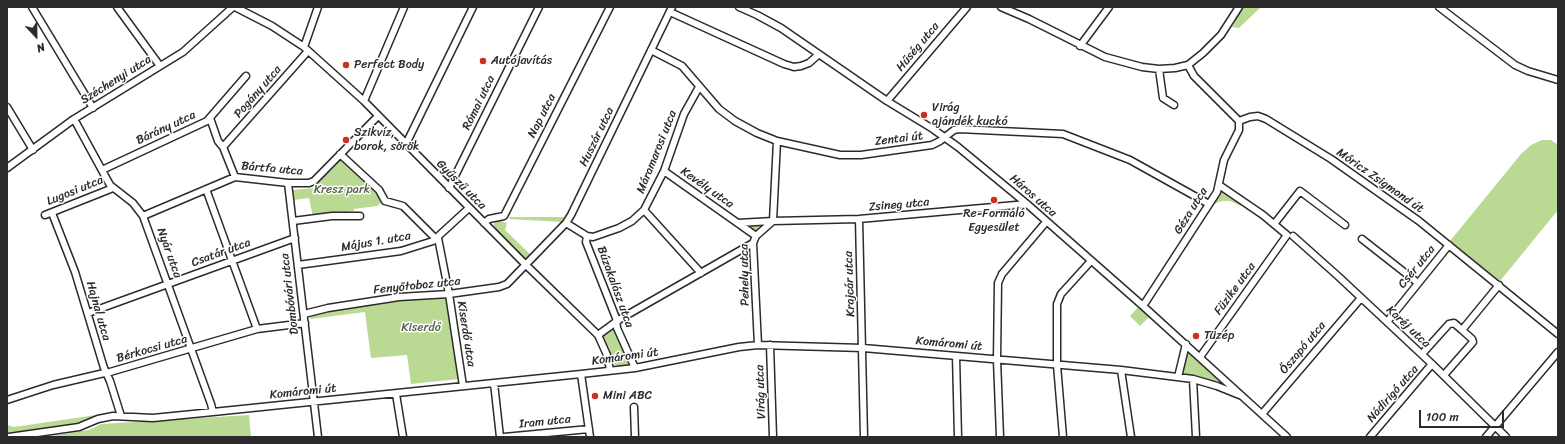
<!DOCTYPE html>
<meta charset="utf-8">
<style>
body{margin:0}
#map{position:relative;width:1565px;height:444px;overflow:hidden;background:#fff;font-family:Sriracha,sans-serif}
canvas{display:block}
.frame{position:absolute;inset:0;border:8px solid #2b2b2b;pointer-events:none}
.north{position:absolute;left:16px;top:16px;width:40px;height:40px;-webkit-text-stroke:3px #fff;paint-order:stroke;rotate:158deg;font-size:11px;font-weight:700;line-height:16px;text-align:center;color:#2b2b2b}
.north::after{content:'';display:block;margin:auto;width:14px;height:18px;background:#2b2b2b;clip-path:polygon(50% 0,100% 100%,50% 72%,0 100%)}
.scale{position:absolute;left:1419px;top:410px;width:85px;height:18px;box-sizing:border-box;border:2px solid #2b2b2b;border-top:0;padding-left:5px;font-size:12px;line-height:14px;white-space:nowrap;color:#2b2b2b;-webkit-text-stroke:3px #fff;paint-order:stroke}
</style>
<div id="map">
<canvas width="1565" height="444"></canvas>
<div class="frame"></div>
<div class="north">N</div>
<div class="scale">100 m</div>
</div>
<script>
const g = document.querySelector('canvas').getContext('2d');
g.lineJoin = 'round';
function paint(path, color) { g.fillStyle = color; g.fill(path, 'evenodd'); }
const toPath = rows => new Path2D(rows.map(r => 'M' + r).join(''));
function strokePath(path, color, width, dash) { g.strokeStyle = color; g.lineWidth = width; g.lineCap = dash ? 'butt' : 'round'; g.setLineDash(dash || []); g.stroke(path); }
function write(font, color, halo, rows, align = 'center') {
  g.font = font + ' Sriracha,sans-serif'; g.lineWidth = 3; g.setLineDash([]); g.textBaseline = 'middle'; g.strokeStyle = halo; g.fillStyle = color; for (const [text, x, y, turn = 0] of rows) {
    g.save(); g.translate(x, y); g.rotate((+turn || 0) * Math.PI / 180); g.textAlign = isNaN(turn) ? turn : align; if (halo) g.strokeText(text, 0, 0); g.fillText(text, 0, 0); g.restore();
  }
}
const green = toPath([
 [1243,7,1261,7,1239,28,1232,27],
 [1542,140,1551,140,1558,145,1558,210,1500,281,1450,241,1521,154,1531,145],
 [339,159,352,167,378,193,381,199,381,203,377,206,354,209,354,211,313,217,309,198,294,200,292,190,314,188],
 [1221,191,1240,203,1241,206,1230,201,1222,201,1214,204],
 [510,217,564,217,562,222,509,219],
 [500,221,507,223,505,230,531,255,526,260,493,227,495,222],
 [764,223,756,233,746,225],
 [444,296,447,297,459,379,411,384,407,355,371,358,365,312,310,319,310,317,314,314,324,311,399,300],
 [1138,307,1149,317,1140,326,1130,316],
 [611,329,617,331,630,362,626,366,620,367,614,364,609,348,603,339,604,333],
 [1188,350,1225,384,1225,385,1186,376,1183,370],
 [103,414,87,421,7,436,7,425,14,427],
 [249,415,251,437,45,437,89,430,101,424]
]);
const minor = toPath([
 [32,7,93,108],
 [117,7,160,66],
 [235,7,272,26,304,47,364,101,526,265,598,335,607,355,610,370],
 [739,7,757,15,781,28,887,101,933,129,958,147,1027,204,1143,306,1287,437],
 [1001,7,1029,19,1105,57,1142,67,1159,69,1175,68,1188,65,1203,53,1221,35,1239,7],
 [1439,7,1515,65,1528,71,1558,80],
 [670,12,784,64,794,67,801,66,809,63,818,55],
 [1080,46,1109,7],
 [304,47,318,7],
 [651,50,682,66,719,109,735,121,757,133,777,141,840,155,861,155,932,145,940,141,954,130,959,129,1063,134,1130,160,1209,204],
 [1188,65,1194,76,1239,121],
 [1159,69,1163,98,1174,105],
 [364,101,404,7],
 [887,101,967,7],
 [7,107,33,150],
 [210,118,218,141,223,147,235,177],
 [74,119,110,185,133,203,143,216,211,404,213,412],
 [1239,121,1250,117,1258,116,1266,119,1331,159,1419,221,1558,334],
 [406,144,473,7],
 [223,147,308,51],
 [340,154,379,190,385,201,403,206,436,239],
 [7,168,74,119,183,52,233,7],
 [102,170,207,121,246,76],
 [664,171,756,236],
 [288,183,318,437],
 [449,188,539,7],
 [206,189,257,329],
 [644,210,701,273],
 [52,213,75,272,104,368,110,381,121,416],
 [45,215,113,188],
 [143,216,235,177,288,183,309,183,314,181,378,116],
 [859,219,864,437],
 [293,221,332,216,360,216],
 [484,223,489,219,504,216,610,7],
 [566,223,587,236,586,242,616,318,617,328,635,368],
 [738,223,773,221,859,219,1027,204],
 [1275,223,1300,191,1345,225],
 [587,236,593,237,619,228,632,221,644,210,664,171,684,114,699,87],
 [1293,236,1339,277,1432,364,1506,437],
 [438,238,449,294,463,386],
 [1362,239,1418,283],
 [298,265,401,251,433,241,469,208],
 [1143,306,1217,192,1224,160,1239,130,1239,121],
 [88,313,295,238],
 [304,314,328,308,399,297,449,294,499,287,507,284,566,223,571,215,672,7],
 [1387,322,1449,245],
 [598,335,620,319,753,243],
 [758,345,753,243,756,236,773,221,777,141],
 [770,345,773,437],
 [1422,354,1449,324,1454,323,1462,330,1499,285],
 [956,356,958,437],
 [1200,357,1287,235,1263,215,1219,185],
 [1121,370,1131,437],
 [581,374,590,437],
 [1444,375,1473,342,1472,339,1462,330],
 [1178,377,1186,344],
 [1193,379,1196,437],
 [494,383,500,437],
 [396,394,403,437],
 [7,400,53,385,100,374,110,372,257,329,305,323],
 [634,407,635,437],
 [1262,414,1361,298],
 [9,437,79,427,98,419,113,416,153,418,213,412,581,374,635,368,739,347,758,345,863,348,1121,370,1193,379,1217,386,1242,396],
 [504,437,589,429],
 [1000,437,997,360,998,283,1002,274,1046,222],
 [1063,437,1057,365,1057,304,1061,294,1091,261],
 [1370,437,1432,364],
 [1486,437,1558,352]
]);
const markers = [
 [483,61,4,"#c8321e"],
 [346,65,4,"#c8321e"],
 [924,115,4,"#c8321e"],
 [346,140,4,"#c8321e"],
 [994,200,4,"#c8321e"],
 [1196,336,4,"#c8321e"],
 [595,396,4,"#c8321e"]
];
const streetNames = [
 ["Hűség utca",918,47,-50],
 ["Széchenyi utca",116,80,-32],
 ["Pogány utca",258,92,-49],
 ["Római utca",479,103,-64],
 ["Nap utca",542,116,-63],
 ["Bárány utca",166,128,-25],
 ["Huszár utca",597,137,-64],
 ["Zentai út",899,139,-7],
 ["Máramarosi utca",657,152,-68],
 ["Bártfa utca",272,169,5],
 ["Móricz Zsigmond út",1380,181,35],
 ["Gyűszű utca",461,185,45],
 ["Kevély utca",707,188,35],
 ["Lugosi utca",75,191,-22],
 ["Háros utca",1033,196,41],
 ["Zsineg utca",899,205,-5],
 ["Géza utca",1191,211,-58],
 ["Május 1. utca",376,242,-10],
 ["Nyár utca",169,253,70],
 ["Csatár utca",221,253,-20],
 ["Csér utca",1417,267,-51],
 ["Pehely utca",745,275,-91],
 ["Krajcár utca",850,284,-92],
 ["Fenyőtoboz utca",417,286,-6],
 ["Búzakalász utca",615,287,70],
 ["Füzike utca",1235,289,-54],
 ["Dombóvári utca",290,294,-97],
 ["Hajnal utca",98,311,74],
 ["Karéj utca",1408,327,43],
 ["Kiserdő utca",466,334,81],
 ["Komáromi út",949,344,5],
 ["Őszapó utca",1303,348,-50],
 ["Bérkocsi utca",152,349,-16],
 ["Komáromi út",625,357,-8],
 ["Komáromi út",303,392,-6],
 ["Virág utca",761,392,-92],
 ["Nádirigó utca",1393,394,-49],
 ["Iram utca",545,422,-6]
];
const poiNames = [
 ["Autójavítás",491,61],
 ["Perfect Body",354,65],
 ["Virág",932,108],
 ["ajándék kuckó",932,122],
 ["Szikvíz,",354,133],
 ["borok, sörök",354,147],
 ["Re-Formáló",994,214,"center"],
 ["Egyesület",994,228,"center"],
 ["Tüzép",1204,336],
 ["Mini ABC",603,396]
];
const parkNames = [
 ["Kresz park",342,190],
 ["Kiserdő",421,328]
];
paint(green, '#bada93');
strokePath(minor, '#2b2b2b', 9);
strokePath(minor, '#fff', 6);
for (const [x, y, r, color] of markers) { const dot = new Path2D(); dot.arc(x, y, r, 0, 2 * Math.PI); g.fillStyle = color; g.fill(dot); strokePath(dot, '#fff', 1.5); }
write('12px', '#2b2b2b', '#fff', streetNames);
write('12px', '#2b2b2b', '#fff', poiNames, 'left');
write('12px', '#56604a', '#fff', parkNames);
</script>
